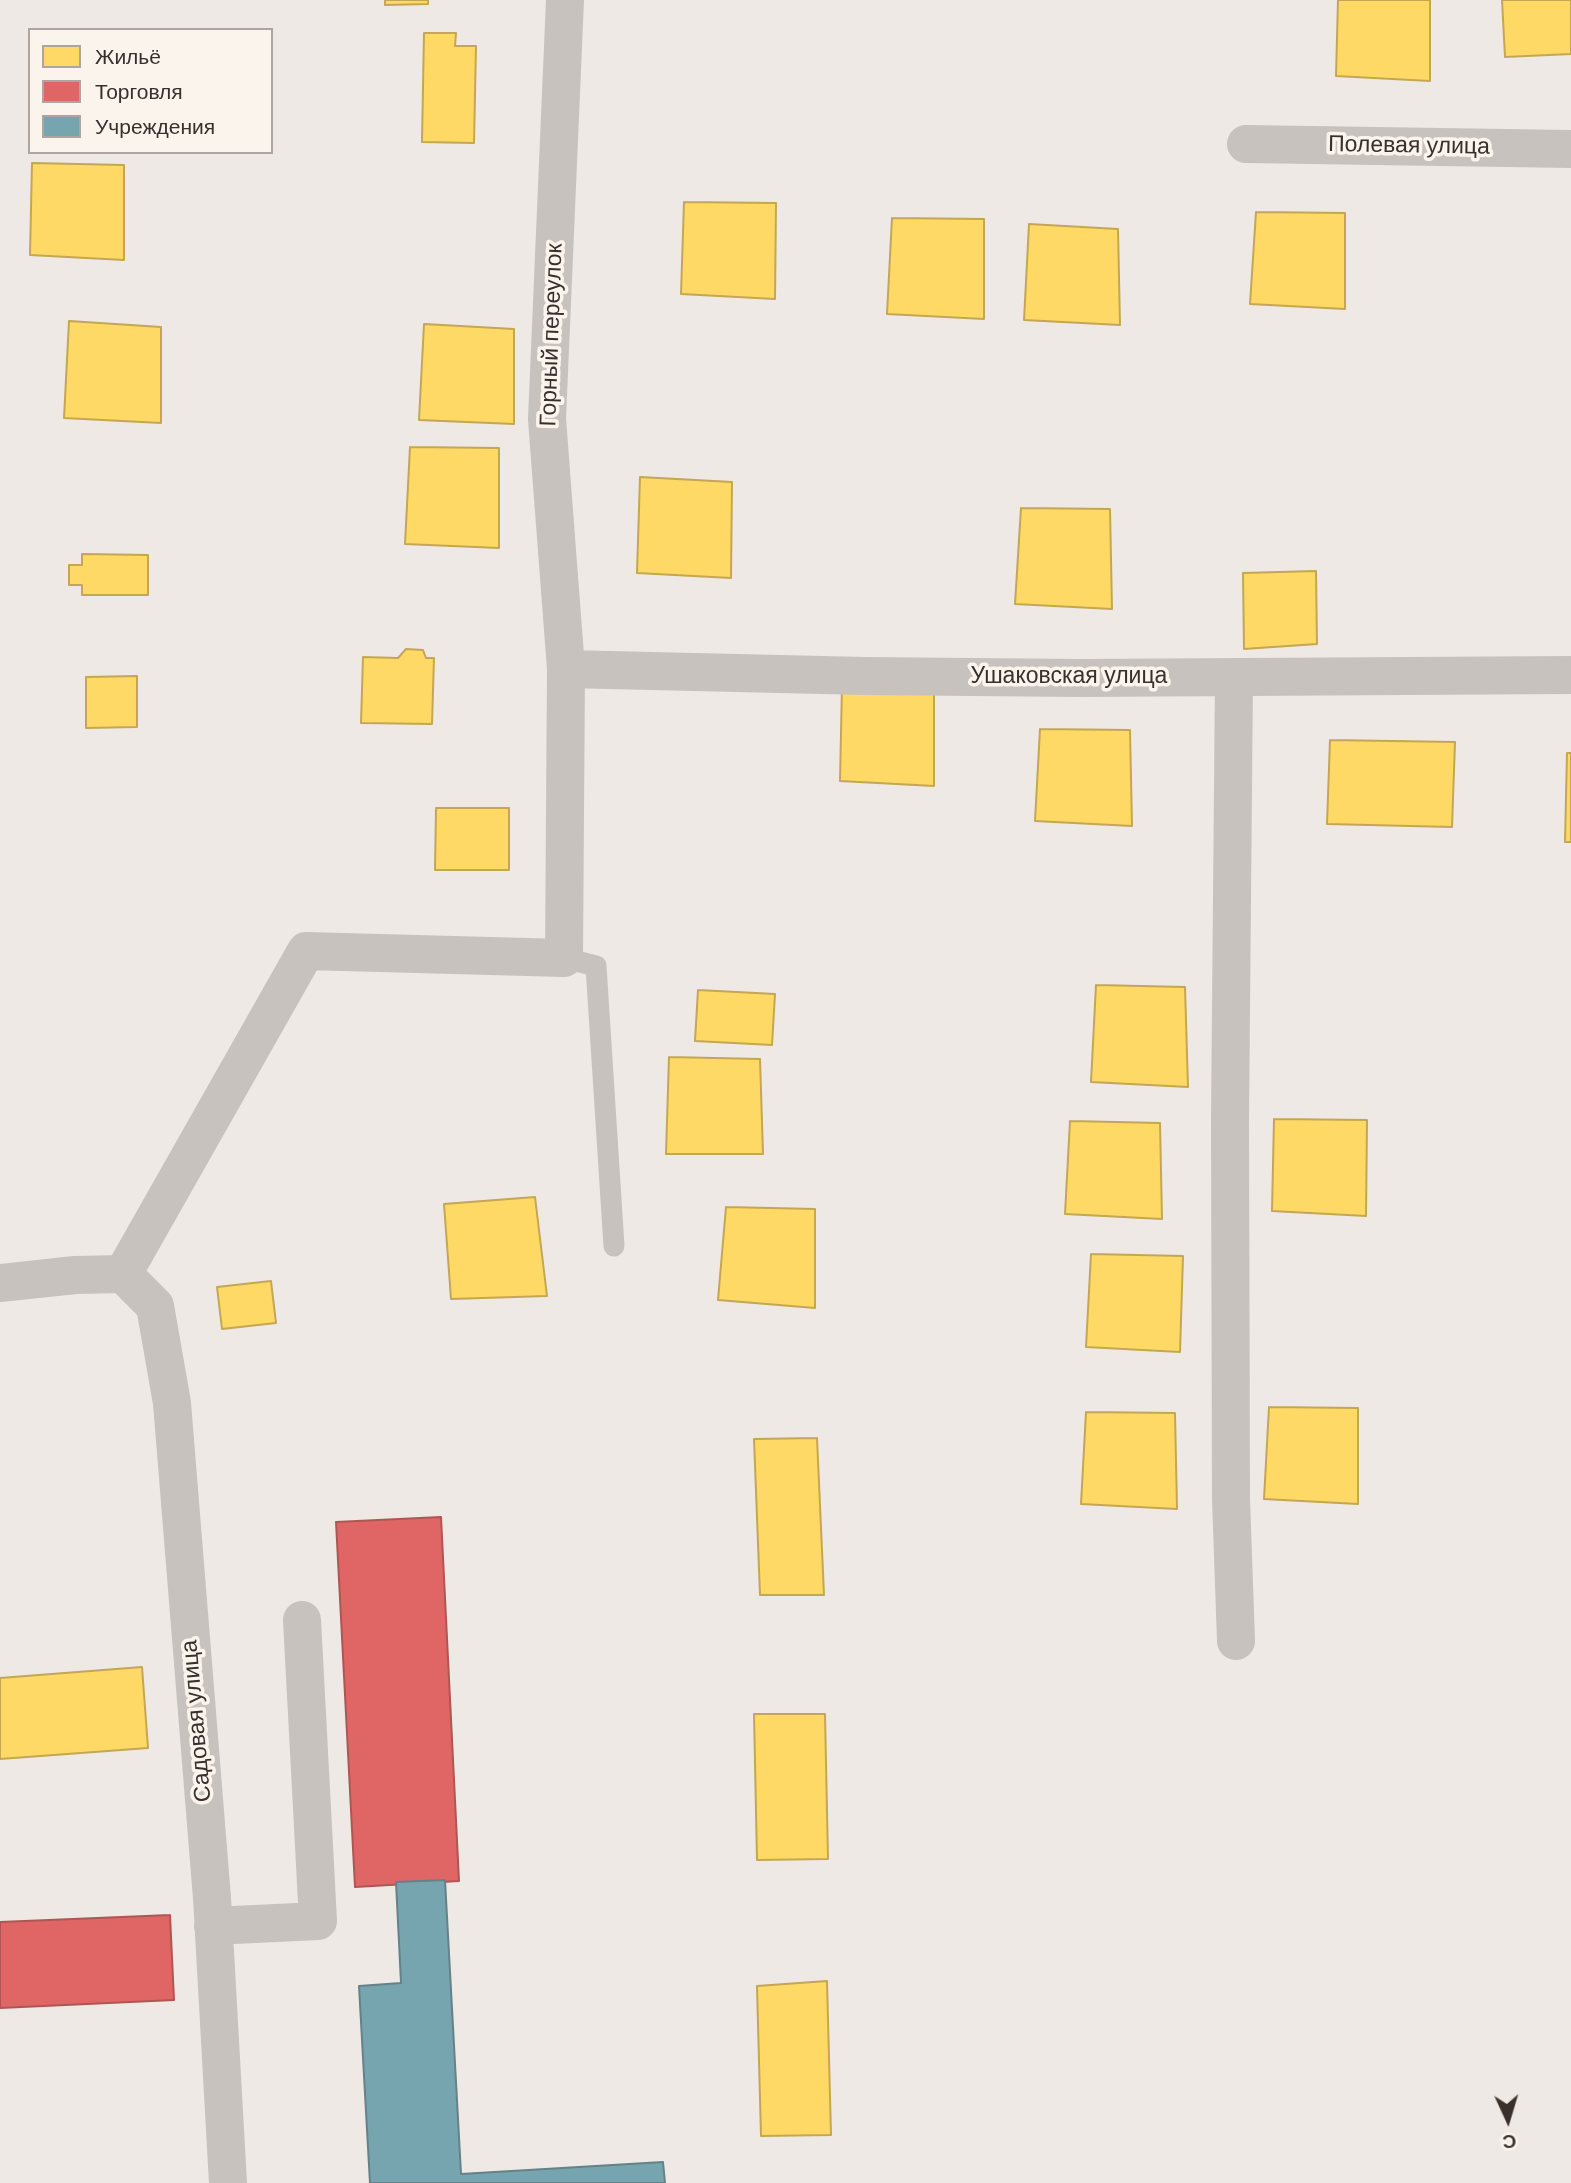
<!DOCTYPE html>
<meta charset="utf-8">
<style>
body{margin:0}
#map{position:relative;width:1571px;height:2183px;overflow:hidden;background:#eee9e4;font-family:Helvetica,sans-serif}
canvas{display:block}
.legend{position:absolute;left:28px;top:28px;width:245px;height:126px;box-sizing:border-box;background:#faf4ec;border:2px solid #ada59f;margin:0;padding:9px 12px;list-style:none;font-size:21px;color:#392f2b}
.legend li{display:flex;align-items:center;gap:14px;height:35px}
.legend b{width:35px;border:2px solid #ada59f}
.north{position:absolute;left:1473px;top:2085px;width:70px;height:70px;-webkit-text-stroke:5px #faf4ec;paint-order:stroke;rotate:176deg;font-size:19px;font-weight:700;line-height:28px;text-align:center;color:#392f2b}
.north::after{content:'';display:block;margin:auto;width:24px;height:32px;background:#392f2b;clip-path:polygon(50% 0,100% 100%,50% 72%,0 100%)}
</style>
<div id="map">
<canvas width="1571" height="2183"></canvas>
<ul class="legend">
<li><b style="height:19px;background:#ffd966"></b>Жильё</li>
<li><b style="height:19px;background:#e06666"></b>Торговля</li>
<li><b style="height:19px;background:#76a5af"></b>Учреждения</li>
</ul>
<div class="north">С</div>
</div>
<script>
const g = document.querySelector('canvas').getContext('2d');
g.lineJoin = 'round';
function paint(path, color) { g.fillStyle = color; g.fill(path, 'evenodd'); }
const toPath = rows => new Path2D(rows.map(r => 'M' + r).join(''));
function strokePath(path, color, width, dash) { g.strokeStyle = color; g.lineWidth = width; g.lineCap = dash ? 'butt' : 'round'; g.setLineDash(dash || []); g.stroke(path); }
function write(font, color, halo, rows, align = 'center') {
  g.font = font + ' Helvetica,sans-serif'; g.lineWidth = 7; g.setLineDash([]); g.textBaseline = 'middle'; g.strokeStyle = halo; g.fillStyle = color; for (const [text, x, y, turn = 0] of rows) {
    g.save(); g.translate(x, y); g.rotate((+turn || 0) * Math.PI / 180); g.textAlign = isNaN(turn) ? turn : align; if (halo) g.strokeText(text, 0, 0); g.fillText(text, 0, 0); g.restore();
  }
}
const homes = toPath([
 [385,0,428,0,428,4,385,5,385,0],
 [1338,0,1430,0,1430,81,1336,76,1338,0],
 [1502,0,1571,0,1571,54,1505,57,1502,0],
 [424,33,456,33,455,46,476,46,474,143,422,142,424,33],
 [32,163,124,165,124,260,30,255,32,163],
 [684,202,776,203,775,299,681,294,684,202],
 [1256,212,1345,213,1345,309,1250,304,1256,212],
 [892,218,984,219,984,319,887,314,892,218],
 [1029,224,1118,229,1120,325,1024,320,1029,224],
 [69,321,161,327,161,423,64,418,69,321],
 [424,324,514,329,514,424,419,420,424,324],
 [410,447,499,448,499,548,405,544,410,447],
 [640,477,732,482,731,578,637,573,640,477],
 [1021,508,1110,509,1112,609,1015,604,1021,508],
 [82,554,148,555,148,595,82,595,82,585,69,585,69,565,82,565,82,554],
 [1316,571,1317,644,1244,649,1243,573,1316,571],
 [406,649,423,650,426,658,434,658,432,724,361,723,363,657,398,658,406,649],
 [137,676,137,727,86,728,86,677,137,676],
 [842,685,934,690,934,786,840,781,842,685],
 [1040,729,1130,730,1132,826,1035,821,1040,729],
 [1330,740,1455,742,1452,827,1327,824,1330,740],
 [1567,753,1571,753,1571,842,1565,842,1567,753],
 [436,808,509,808,509,870,435,870,436,808],
 [1096,985,1185,987,1188,1087,1091,1082,1096,985],
 [698,990,775,994,772,1045,695,1041,698,990],
 [669,1057,760,1059,763,1154,666,1154,669,1057],
 [1274,1119,1367,1120,1366,1216,1272,1211,1274,1119],
 [1070,1121,1160,1123,1162,1219,1065,1214,1070,1121],
 [535,1197,547,1296,451,1299,444,1204,535,1197],
 [726,1207,815,1209,815,1308,718,1300,726,1207],
 [1091,1254,1183,1256,1180,1352,1086,1347,1091,1254],
 [271,1281,276,1323,222,1329,217,1287,271,1281],
 [1269,1407,1358,1408,1358,1504,1264,1499,1269,1407],
 [1086,1412,1175,1413,1177,1509,1081,1504,1086,1412],
 [817,1438,824,1595,760,1595,754,1439,817,1438],
 [142,1667,148,1748,0,1759,0,1678,142,1667],
 [754,1714,825,1714,828,1859,757,1860,754,1714],
 [827,1981,831,2135,761,2136,757,1986,827,1981]
]);
const shops = toPath([
 [441,1517,459,1881,355,1887,336,1522,441,1517],
 [170,1915,174,2000,0,2008,0,1922,170,1915]
]);
const public = toPath([
 [445,1880,461,2174,663,2162,665,2183,370,2183,359,1986,401,1983,396,1882,445,1880]
]);
const service = toPath([
 [564,958,596,966,614,1246]
]);
const minor = toPath([
 [1246,144,1571,149],
 [566,669,865,676,1081,678,1571,675],
 [1234,677,1230,1120,1231,1499,1236,1641],
 [123,1274,155,1306,172,1403,212,1898,228,2183],
 [0,1283,75,1275,123,1274,306,951,564,958,566,669,547,419,565,0],
 [213,1926,318,1921,302,1620]
]);
const streetNames = [
 ["Полевая улица",1409,146,1],
 ["Горный переулок",552,335,-88],
 ["Ушаковская улица",1069,677],
 ["Садовая улица",197,1721,-95]
];
paint(homes, '#ffd966');
strokePath(homes, '#c4a654', 2);
paint(shops, '#e06666');
strokePath(shops, '#ae5654', 2);
paint(public, '#76a5af');
strokePath(public, '#648287', 2);
strokePath(service, '#c7c2bd', 21);
strokePath(minor, '#c7c2bd', 38);
write('23px', '#392f2b', '#faf4ec', streetNames);
</script>
